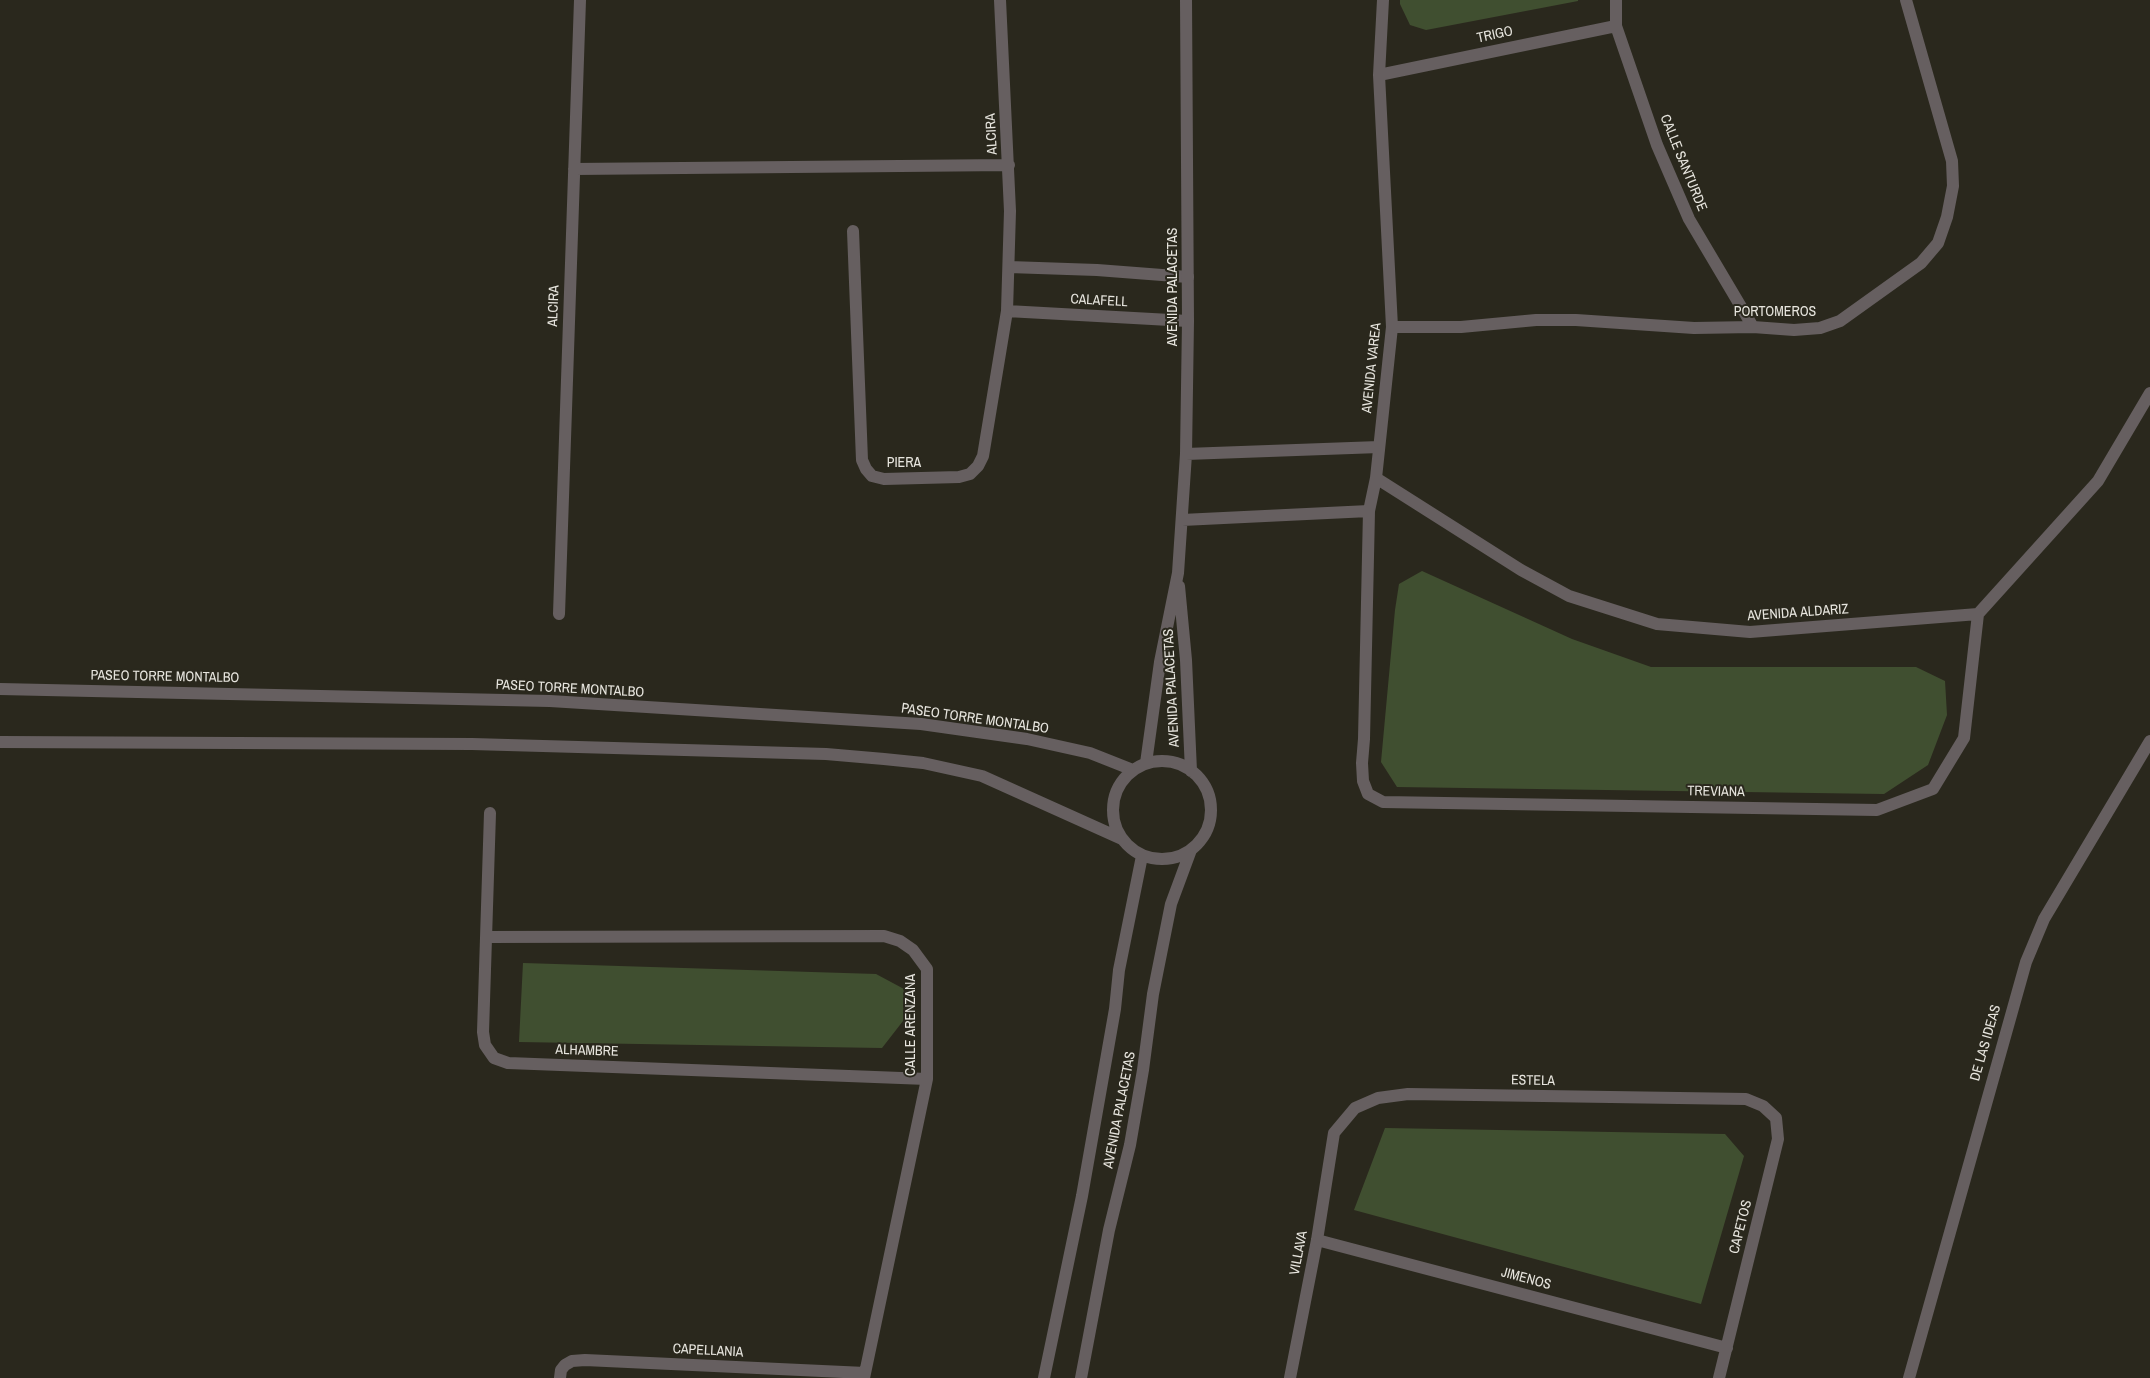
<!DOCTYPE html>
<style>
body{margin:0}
canvas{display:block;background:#2a281d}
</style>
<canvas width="2150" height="1378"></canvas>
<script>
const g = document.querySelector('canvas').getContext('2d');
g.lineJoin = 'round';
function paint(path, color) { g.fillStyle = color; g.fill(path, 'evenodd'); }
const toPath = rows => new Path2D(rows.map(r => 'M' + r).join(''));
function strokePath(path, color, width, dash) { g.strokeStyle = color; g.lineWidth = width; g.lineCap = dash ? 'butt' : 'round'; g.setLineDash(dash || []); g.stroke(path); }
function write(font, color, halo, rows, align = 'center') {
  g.font = font + ' "Archivo Narrow",sans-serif'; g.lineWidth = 4; g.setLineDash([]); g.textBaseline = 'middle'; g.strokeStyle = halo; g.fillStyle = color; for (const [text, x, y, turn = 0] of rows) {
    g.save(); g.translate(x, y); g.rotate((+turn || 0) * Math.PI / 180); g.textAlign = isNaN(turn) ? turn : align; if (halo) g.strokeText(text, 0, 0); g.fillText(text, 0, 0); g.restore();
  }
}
const green = toPath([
 [1400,0,1578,0,1578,1,1426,30,1410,25,1400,4],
 [1422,571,1572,639,1651,667,1916,667,1945,681,1947,715,1928,765,1884,794,1397,787,1381,762,1395,610,1399,584],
 [523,963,876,974,904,989,903,1021,882,1048,519,1042],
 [1385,1128,1725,1134,1744,1156,1701,1304,1354,1210]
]);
const lane = toPath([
 [574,169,1009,165],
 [853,231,862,460,866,469,872,476,884,479,959,477,970,474,978,466,983,456,1007,311,1010,211,1000,0],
 [1009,267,1097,270,1188,277],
 [1007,311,1188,321],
 [559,614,580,0]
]);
const street = toPath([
 [1383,0,1379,75,1392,327,1376,478,1369,511,1364,739,1362,763,1363,781,1368,794,1383,802,1877,810,1933,789,1964,738,1978,614],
 [1616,0,1616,26,1657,145,1689,219,1753,327],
 [1379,75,1616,26],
 [1392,327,1461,327,1536,320,1576,320,1694,328,1753,327,1794,330,1820,328,1840,321,1921,263,1938,243,1947,217,1953,186,1952,161,1906,0],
 [1186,454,1379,447],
 [1376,478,1521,570,1569,596,1657,624,1750,632,1978,614,2098,481,2150,393],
 [1182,520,1369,511],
 [1179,586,1186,660,1191,771],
 [0,689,550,701,921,724,1027,739,1090,753,1133,770],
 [0,742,472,744,826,754,884,759,923,763,982,776,1122,839],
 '1113 810a49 49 0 1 1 98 0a49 49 0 1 1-98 0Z',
 [1146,763,1160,662,1178,573,1186,454,1188,321,1186,0],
 [490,813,483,1032,485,1045,494,1058,508,1063,927,1079],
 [487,937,884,936,900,941,913,950,927,969,927,1079,864,1378],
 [1317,1240,1727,1348],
 [560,1378,561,1370,565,1365,572,1361,585,1360,865,1373],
 [1044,1378,1082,1196,1115,1009,1119,970,1142,856],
 [1081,1378,1109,1230,1130,1145,1143,1070,1153,994,1171,904,1191,850],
 [1290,1378,1317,1240,1334,1133,1355,1108,1378,1098,1408,1094,1746,1099,1763,1106,1776,1118,1778,1139,1719,1378],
 [1909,1378,2026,962,2044,919,2150,741]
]);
const streetNames = [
 ["TRIGO",1495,35,-12],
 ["ALCIRA",992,134,-93],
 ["CALLE SANTURDE",1683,163,68],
 ["AVENIDA PALACETAS",1173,287,-90],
 ["CALAFELL",1099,301,3],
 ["ALCIRA",554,306,-88],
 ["PORTOMEROS",1775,312],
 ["AVENIDA VAREA",1372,368,-84],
 ["PIERA",904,463],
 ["AVENIDA ALDARIZ",1798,613,-4],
 ["PASEO TORRE MONTALBO",165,677,1],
 ["AVENIDA PALACETAS",1172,688,-93],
 ["PASEO TORRE MONTALBO",570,689,3],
 ["PASEO TORRE MONTALBO",975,719,8],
 ["TREVIANA",1716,792,1],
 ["CALLE ARENZANA",911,1025,-90],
 ["DE LAS IDEAS",1986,1043,-74],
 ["ALHAMBRE",587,1051,2],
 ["ESTELA",1533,1081,1],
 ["AVENIDA PALACETAS",1120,1110,-79],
 ["CAPETOS",1741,1227,-76],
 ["VILLAVA",1299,1253,-79],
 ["JIMENOS",1526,1279,15],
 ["CAPELLANIA",708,1351,3]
];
paint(green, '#404f30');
strokePath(lane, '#665f60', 12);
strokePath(street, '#665f60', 12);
write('14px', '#e7e5de', '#2a281d', streetNames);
</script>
